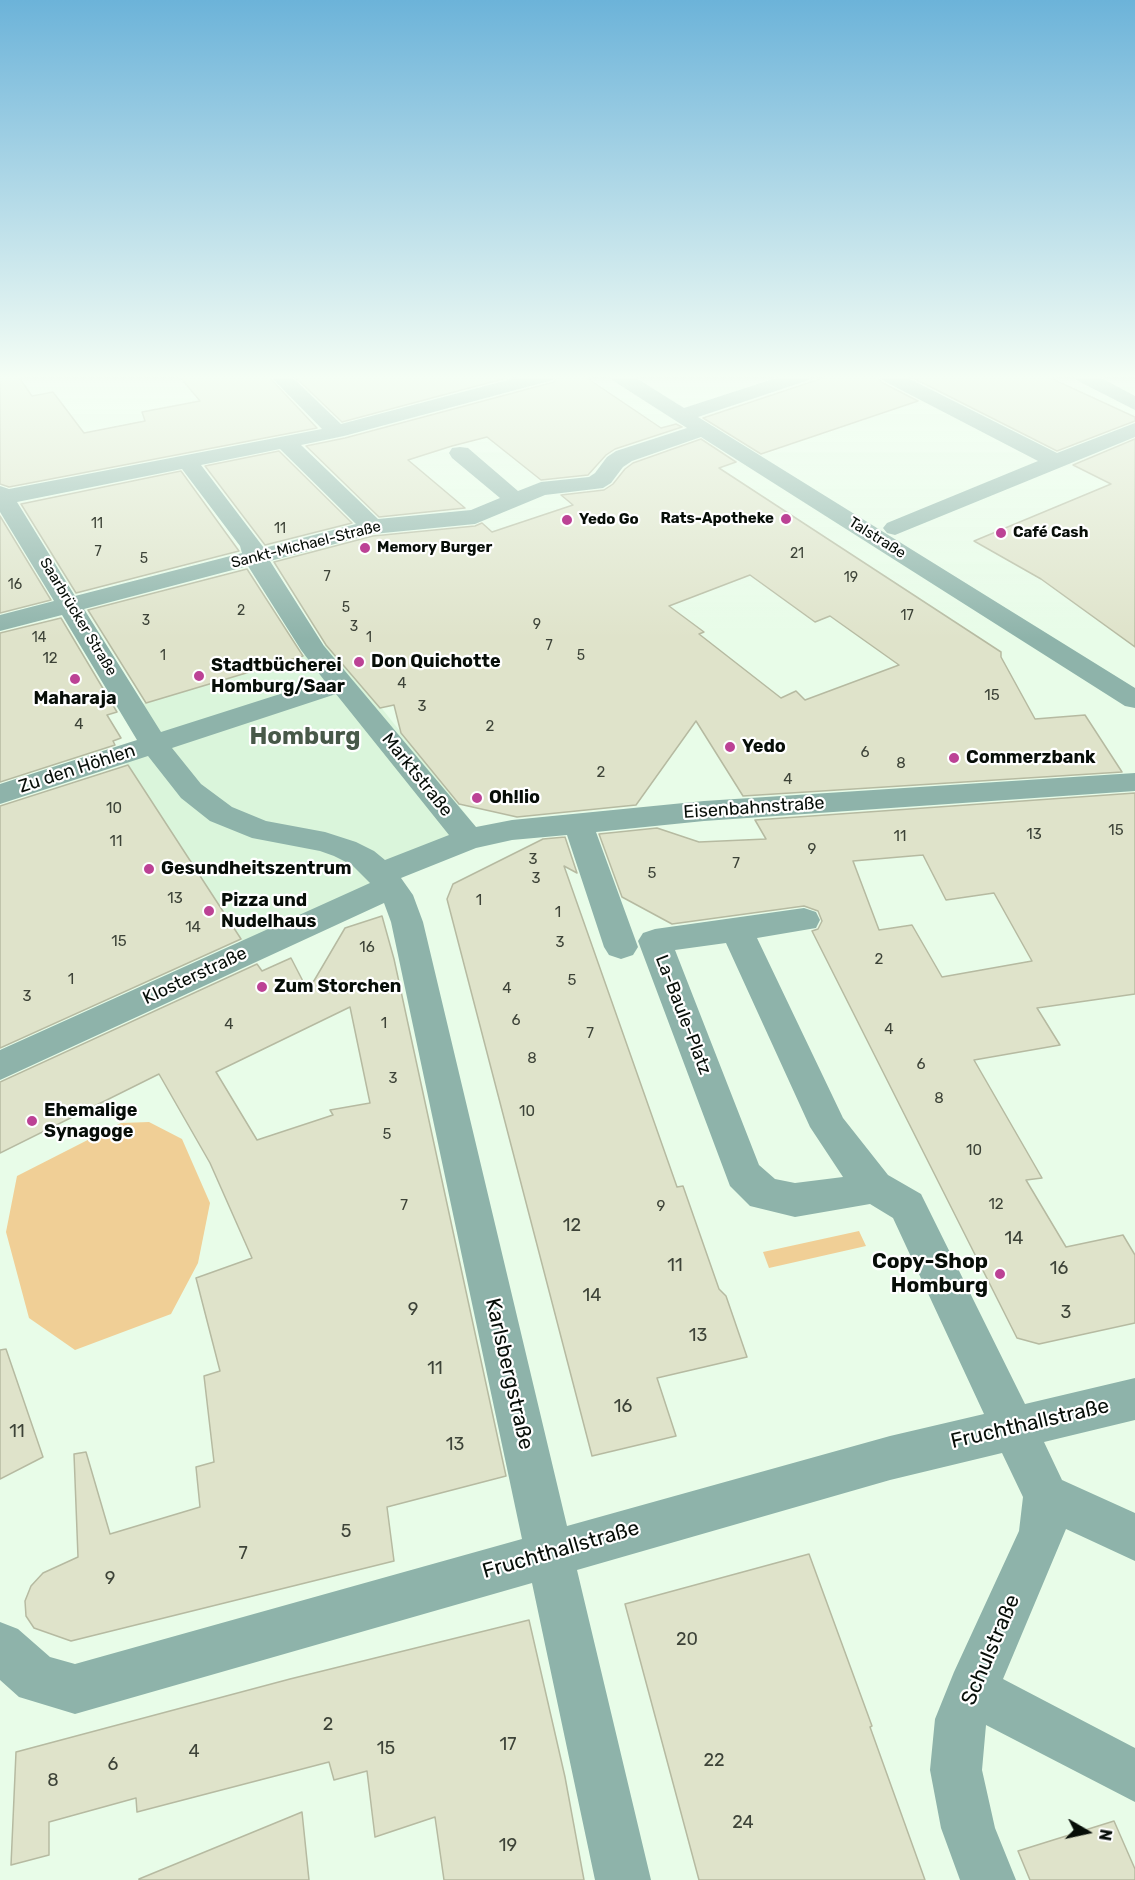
<!DOCTYPE html>
<meta charset="utf-8">
<style>
body{margin:0}
#map{position:relative;width:1135px;height:1880px;overflow:hidden;background:#e8fce8;font-family:Rubik,sans-serif}
canvas{display:block}
.north{position:absolute;left:1057px;top:1802px;width:60px;height:60px;-webkit-text-stroke:4px #fff;paint-order:stroke;rotate:99deg;font-size:16px;font-weight:700;line-height:24px;text-align:center;color:#070e08}
.north::after{content:'';display:block;margin:auto;width:21px;height:27px;background:#070e08;clip-path:polygon(50% 0,100% 100%,50% 72%,0 100%)}
</style>
<div id="map">
<canvas width="1135" height="1880"></canvas>
<div class="north">N</div>
</div>
<script>
const g = document.querySelector('canvas').getContext('2d');
g.lineJoin = 'round';
function paint(path, color) { g.fillStyle = color; g.fill(path, 'evenodd'); }
const toPath = rows => new Path2D(rows.map(r => 'M' + r).join(''));
function strokePath(path, color, width, dash) { g.strokeStyle = color; g.lineWidth = width; g.lineCap = dash ? 'butt' : 'round'; g.setLineDash(dash || []); g.stroke(path); }
function write(font, color, halo, rows, align = 'center') {
  g.font = font + ' Rubik,sans-serif'; g.lineWidth = 4.5; g.setLineDash([]); g.textBaseline = 'middle'; g.strokeStyle = halo; g.fillStyle = color; for (const [text, x, y, turn = 0] of rows) {
    g.save(); g.translate(x, y); g.rotate((+turn || 0) * Math.PI / 180); g.textAlign = isNaN(turn) ? turn : align; if (halo) g.strokeText(text, 0, 0); g.fillText(text, 0, 0); g.restore();
  }
}
const built = toPath([
 [330,643,483,836,381,873,390,887,249,952,125,762,153,743,132,707,301,656]
]);
const green = toPath([
 [149,1122,182,1139,210,1203,198,1263,171,1314,75,1350,29,1318,6,1232,17,1176,121,1123],
 [859,1231,866,1246,769,1268,763,1252]
]);
const building = toPath([
 [0,376,18,376,32,396,53,392,84,433,145,421,142,412,200,401,179,376,268,376,317,428,9,487,0,484,0,376],
 [294,376,514,376,342,422,294,376],
 [558,376,584,376,661,428,676,424,682,427,615,449,606,455,588,475,541,480,487,437,452,446,408,460,465,508,379,517,306,446,345,438,554,382,558,376],
 [829,376,877,376,881,382,918,401,761,454,703,418,829,376],
 [909,376,1046,376,1135,417,1135,421,1057,451,909,376],
 [701,439,736,462,719,468,1001,652,1001,657,1035,719,1085,715,1122,772,743,796,696,721,636,805,517,817,459,804,401,733,394,705,380,708,326,645,274,562,373,536,475,526,482,523,492,532,573,505,561,495,604,490,613,484,625,469,633,463,701,439],
 [750,575,815,622,830,616,899,665,805,700,796,691,781,698,699,634,704,632,669,606,750,575],
 [1135,439,1135,647,1041,579,974,541,1111,484,1073,465,1135,439],
 [279,451,352,523,265,545,205,466,279,451],
 [181,471,239,551,76,593,21,504,181,471],
 [0,516,51,600,0,613,0,516],
 [247,569,303,656,146,703,88,610,247,569],
 [61,618,117,712,107,715,121,738,113,741,115,745,0,782,0,633,61,618],
 [128,765,241,939,0,1048,0,806,128,765],
 [1135,793,1135,994,1037,1008,1060,1045,974,1060,1042,1178,1026,1180,1066,1247,1123,1235,1135,1255,1135,1323,1039,1344,1017,1338,812,931,818,929,822,921,818,911,804,906,672,924,622,897,599,834,657,828,699,842,766,839,755,820,1135,793],
 [923,855,946,900,994,893,1032,961,942,977,912,925,879,930,853,861,923,855],
 [565,837,577,873,564,866,677,1187,683,1186,719,1289,726,1296,747,1357,657,1378,676,1436,592,1456,447,899,453,884,543,839,565,837],
 [382,916,394,959,506,1476,387,1507,394,1561,71,1641,34,1628,26,1616,25,1601,31,1586,43,1573,78,1557,74,1454,86,1452,110,1534,200,1507,196,1467,214,1462,204,1376,220,1371,196,1278,252,1258,210,1163,159,1074,0,1153,0,1082,257,964,262,971,291,958,308,991,345,928,382,916],
 [350,1007,370,1103,330,1110,333,1115,257,1140,216,1072,350,1007],
 [6,1349,43,1457,0,1479,0,1350,6,1349],
 [809,1554,872,1726,870,1727,925,1880,699,1880,625,1604,809,1554],
 [529,1620,565,1777,584,1880,444,1880,435,1817,375,1837,367,1771,334,1780,329,1762,137,1812,136,1798,49,1822,49,1855,11,1865,16,1752,290,1679,529,1620],
 [302,1812,309,1880,139,1880,139,1879,302,1812],
 [1114,1821,1135,1869,1135,1880,1030,1880,1018,1851,1114,1821]
]);
const street = toPath([
 [270,376,291,376,341,424,523,376,556,376,553,380,344,436,301,445,378,519,471,510,500,498,452,458,449,453,452,448,460,447,468,448,518,491,541,482,589,477,595,473,607,457,616,451,687,428,612,380,609,376,633,376,684,408,782,376,812,376,809,380,698,417,1135,688,1135,708,1125,706,701,437,632,461,623,467,611,483,603,488,545,495,475,524,373,534,270,561,324,646,476,827,512,820,704,801,1135,773,1135,791,704,821,596,832,638,947,633,955,621,959,609,955,604,947,567,835,512,840,476,848,401,878,413,895,423,922,567,1526,890,1436,984,1414,893,1218,870,1204,795,1217,750,1206,730,1186,638,941,643,933,655,929,804,908,816,912,820,920,816,928,757,938,843,1118,888,1175,921,1194,1025,1404,1135,1378,1135,1420,1044,1442,1062,1480,1135,1513,1135,1561,1066,1529,1003,1679,1135,1748,1135,1802,986,1725,982,1770,995,1828,1016,1880,960,1880,941,1828,930,1770,935,1719,954,1672,1019,1531,1023,1497,1002,1453,890,1480,577,1570,651,1880,595,1880,532,1583,75,1714,19,1697,0,1680,0,1622,18,1629,50,1657,75,1664,522,1539,391,922,384,903,0,1080,0,1050,370,883,352,865,334,856,320,851,252,838,210,821,181,798,148,756,0,804,0,784,137,740,62,615,0,631,0,615,54,601,0,512,0,486,9,489,322,429,270,376],
 [280,449,356,524,264,548,201,465,280,449],
 [182,469,240,546,242,553,75,596,17,502,182,469],
 [248,566,301,650,324,680,161,732,84,609,248,566],
 [336,694,449,835,385,860,374,851,356,842,325,832,266,821,232,807,201,784,172,748,336,694],
 [726,943,810,1127,843,1177,795,1183,775,1179,759,1165,675,950,726,943],
 [879,376,904,376,1057,453,1135,423,1135,437,895,535,887,533,883,528,887,523,1038,461,882,380,879,376],
 [1073,376,1098,376,1135,396,1135,410,1076,380,1073,376]
]);
const markers = [
 [786,519,6,"#bc4295"],
 [567,520,6,"#bc4295"],
 [1001,533,6,"#bc4295"],
 [365,548,6,"#bc4295"],
 [359,662,6,"#bc4295"],
 [199,676,6,"#bc4295"],
 [75,679,6,"#bc4295"],
 [730,747,6,"#bc4295"],
 [954,758,6,"#bc4295"],
 [477,798,6,"#bc4295"],
 [149,869,6,"#bc4295"],
 [209,911,6,"#bc4295"],
 [262,987,6,"#bc4295"],
 [32,1121,6,"#bc4295"],
 [1000,1274,6,"#bc4295"]
];
const farNumbernames = [
 ["11",97,524],
 ["11",280,529],
 ["7",98,552],
 ["21",797,554],
 ["5",144,559],
 ["7",327,577],
 ["19",851,578],
 ["16",15,585],
 ["5",346,608],
 ["2",241,611],
 ["17",907,616],
 ["3",146,621],
 ["9",537,625],
 ["3",354,627],
 ["14",39,638],
 ["1",369,638],
 ["7",549,646],
 ["1",163,656],
 ["5",581,656]
];
const farPoinames = [
 ["Rats-Apotheke",774,519,"right"],
 ["Yedo Go",579,520],
 ["Café Cash",1013,533],
 ["Memory Burger",377,548]
];
const farStreetnames = [
 ["Talstraße",877,538,32],
 ["Sankt-Michael-Straße",306,545,-14],
 ["Saarbrücker Straße",78,617,59]
];
const numberNames = [
 ["12",50,659],
 ["4",402,684],
 ["15",992,696],
 ["3",422,707],
 ["4",79,725],
 ["2",490,727],
 ["6",865,753],
 ["8",901,764],
 ["2",601,773],
 ["4",788,780],
 ["10",114,809],
 ["15",1116,831],
 ["13",1034,835],
 ["11",900,837],
 ["11",116,842],
 ["9",812,850],
 ["3",533,860],
 ["7",736,864],
 ["5",652,874],
 ["3",536,879],
 ["13",175,899],
 ["1",479,901],
 ["1",558,913],
 ["14",193,928],
 ["15",119,942],
 ["3",560,943],
 ["16",367,948],
 ["2",879,960],
 ["1",71,980],
 ["5",572,981],
 ["4",507,989],
 ["3",27,997],
 ["6",516,1021],
 ["1",384,1024],
 ["4",229,1025],
 ["4",889,1030],
 ["7",590,1034],
 ["8",532,1059],
 ["6",921,1065],
 ["3",393,1079],
 ["8",939,1099],
 ["10",527,1112],
 ["5",387,1135],
 ["10",974,1151],
 ["12",996,1205],
 ["7",404,1206],
 ["9",661,1207]
];
const poiNames = [
 ["Don Quichotte",371,662],
 ["Stadtbücherei",211,666],
 ["Homburg/Saar",211,687],
 ["Maharaja",75,699,"center"],
 ["Yedo",742,747],
 ["Commerzbank",966,758],
 ["Oh!lio",489,798],
 ["Gesundheitszentrum",161,869],
 ["Pizza und",221,901],
 ["Nudelhaus",221,922],
 ["Zum Storchen",274,987],
 ["Ehemalige",44,1111],
 ["Synagoge",44,1132]
];
const streetNames = [
 ["Zu den Höhlen",77,769,-18],
 ["Marktstraße",417,775,51],
 ["Eisenbahnstraße",754,808,-4],
 ["Klosterstraße",195,976,-25],
 ["La-Baule-Platz",683,1015,69]
];
const nearNumbernames = [
 ["12",572,1226],
 ["14",1014,1239],
 ["11",675,1266],
 ["16",1059,1269],
 ["14",592,1296],
 ["9",413,1310],
 ["3",1066,1313],
 ["13",698,1336],
 ["11",435,1369],
 ["16",623,1407],
 ["11",17,1432],
 ["13",455,1445],
 ["5",346,1532],
 ["7",243,1554],
 ["9",110,1579],
 ["20",687,1640],
 ["2",328,1725],
 ["17",508,1745],
 ["15",386,1749],
 ["4",194,1752],
 ["22",714,1761],
 ["6",113,1765],
 ["8",53,1781],
 ["24",743,1823],
 ["19",508,1846]
];
const nearPoinames = [
 ["Copy-Shop",988,1262],
 ["Homburg",988,1286]
];
const nearStreetnames = [
 ["Karlsbergstraße",509,1374,77],
 ["Fruchthallstraße",1030,1424,-13],
 ["Fruchthallstraße",561,1550,-16],
 ["Schulstraße",991,1650,-67]
];
const districtNames = [
 ["Homburg",305,737]
];
paint(built, '#daf5db');
paint(green, '#f0cf96');
paint(building, '#dfe3ca');
strokePath(building, '#b6baa1', 1.5);
paint(street, '#8eb3aa');
const sky = g.createLinearGradient(0, 0, 0, 639);
sky.addColorStop(0, '#6cb3d9');
sky.addColorStop(0.59, '#f5fef5');
sky.addColorStop(1, '#f5fef500');
g.fillStyle = sky;
g.fillRect(0, 0, 1135, 639);
for (const [x, y, r, color] of markers) { const dot = new Path2D(); dot.arc(x, y, r, 0, 2 * Math.PI); g.fillStyle = color; g.fill(dot); strokePath(dot, '#fff', 2); }
write('14px', '#3d4338', null, farNumbernames);
write('bold 15px', '#070e08', '#fff', farPoinames, 'left');
write('15px', '#070e08', '#fff', farStreetnames);
write('15px', '#3d4338', null, numberNames);
write('bold 18px', '#070e08', '#fff', poiNames, 'left');
write('18px', '#070e08', '#fff', streetNames);
write('18px', '#3d4338', null, nearNumbernames);
write('bold 21px', '#070e08', '#fff', nearPoinames, 'right');
write('21px', '#070e08', '#fff', nearStreetnames);
write('bold 24px', '#485949', '#fff', districtNames);
</script>
